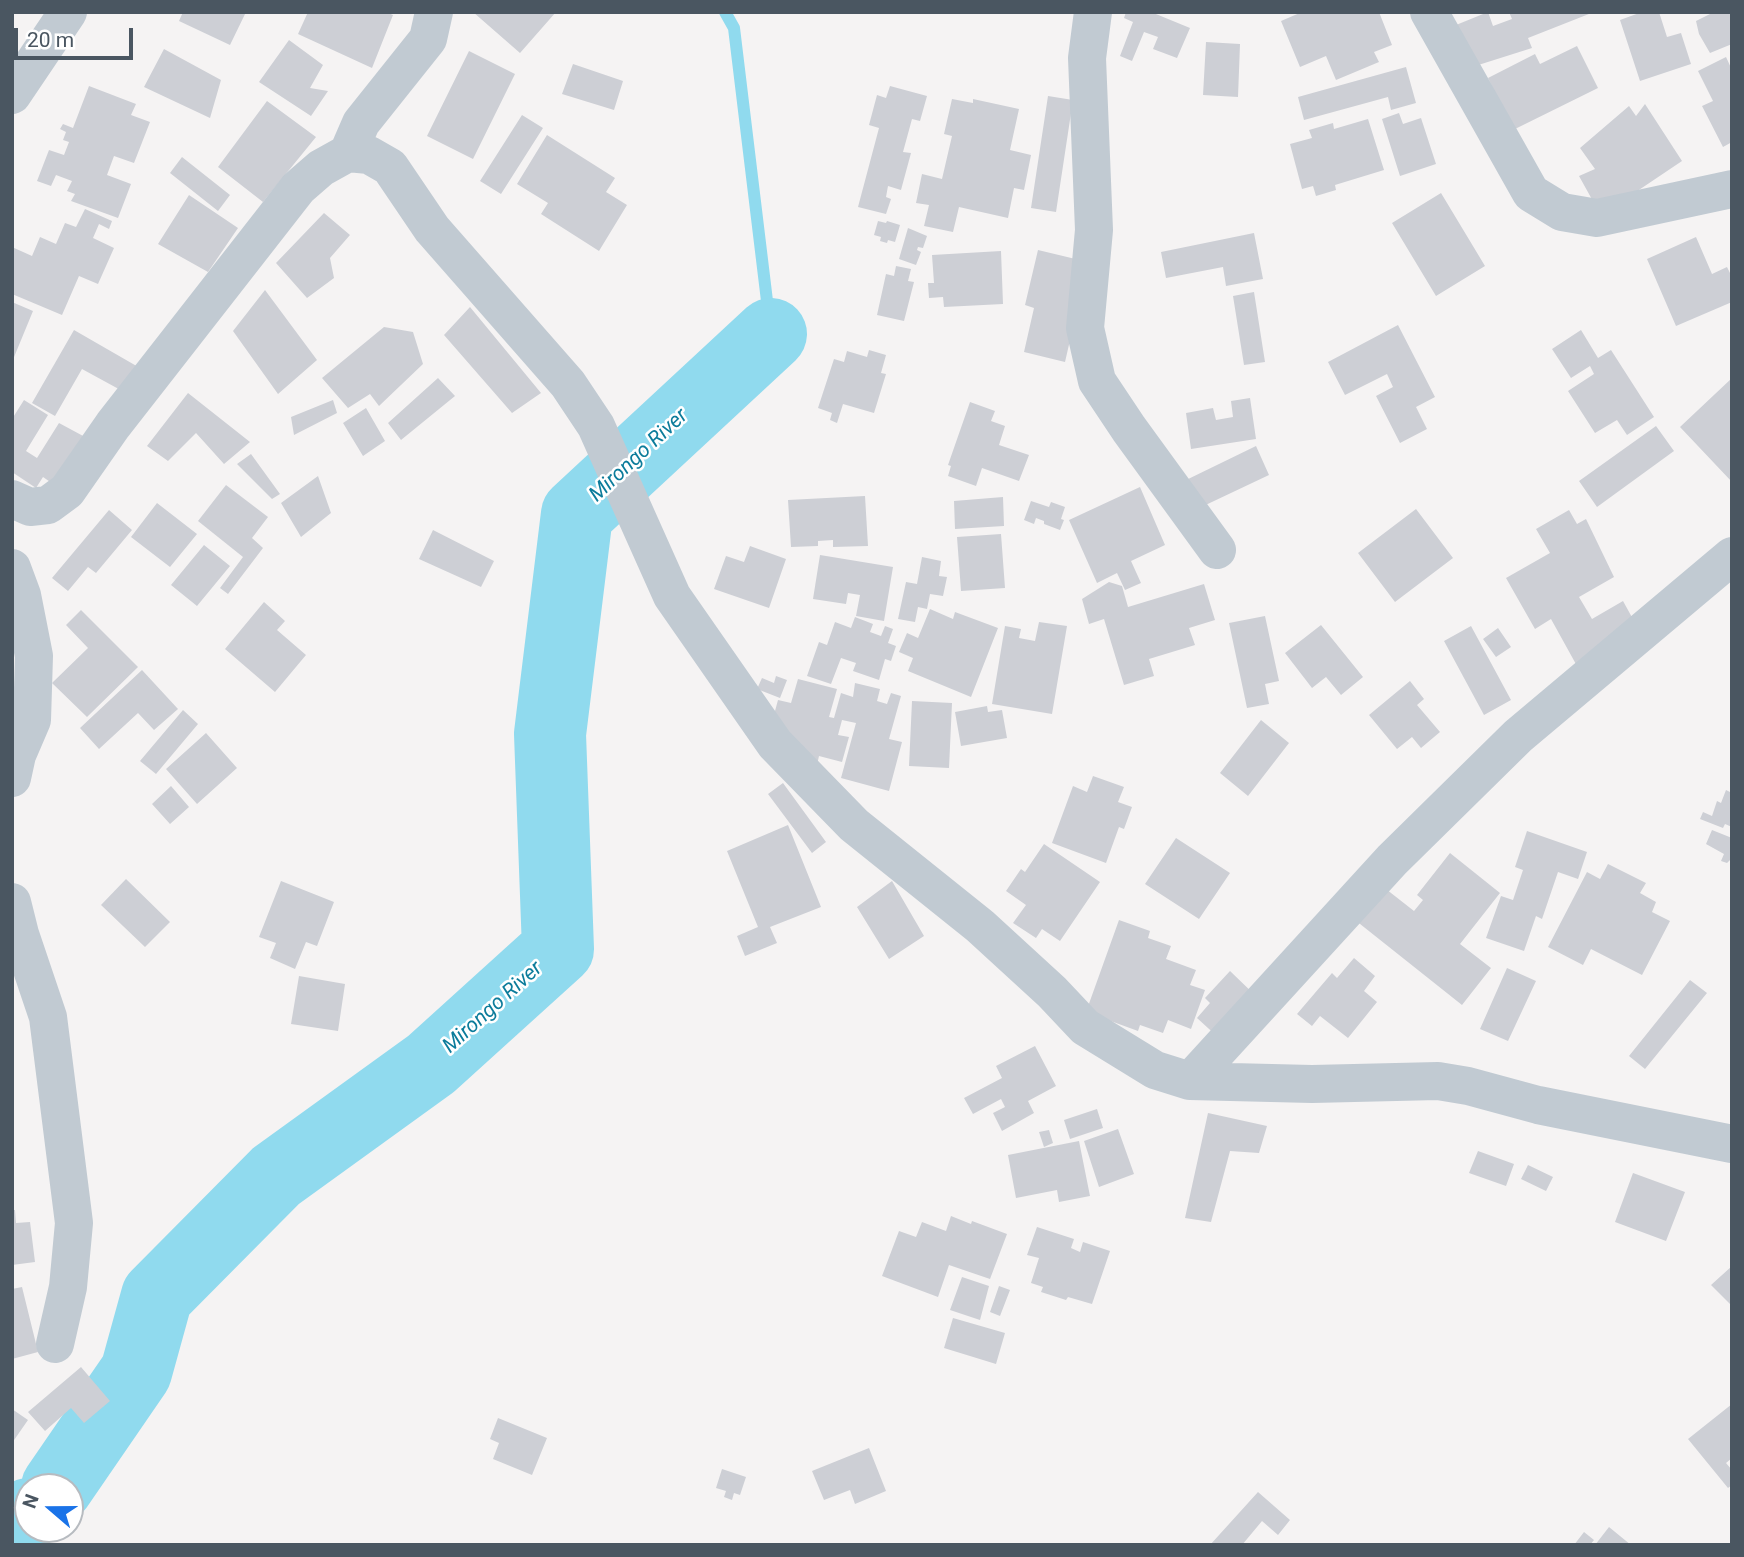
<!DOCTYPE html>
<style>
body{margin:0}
#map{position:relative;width:1744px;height:1557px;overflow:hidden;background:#f5f3f3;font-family:Roboto,sans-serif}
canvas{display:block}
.frame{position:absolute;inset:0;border:14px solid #4a5661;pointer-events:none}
.north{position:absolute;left:14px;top:1473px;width:70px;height:70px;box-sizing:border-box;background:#fff;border:2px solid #b7bbc0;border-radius:50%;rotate:290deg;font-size:19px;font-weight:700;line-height:28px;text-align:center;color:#4a5661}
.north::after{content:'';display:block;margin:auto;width:24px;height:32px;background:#1a73e8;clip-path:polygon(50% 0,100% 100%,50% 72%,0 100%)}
.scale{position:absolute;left:14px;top:28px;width:119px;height:32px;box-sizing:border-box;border:4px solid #4a5661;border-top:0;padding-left:9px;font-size:21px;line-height:24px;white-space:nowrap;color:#4a5661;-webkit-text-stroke:5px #fff;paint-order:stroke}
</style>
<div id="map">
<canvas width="1744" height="1557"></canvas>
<div class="frame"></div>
<div class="north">N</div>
<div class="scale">20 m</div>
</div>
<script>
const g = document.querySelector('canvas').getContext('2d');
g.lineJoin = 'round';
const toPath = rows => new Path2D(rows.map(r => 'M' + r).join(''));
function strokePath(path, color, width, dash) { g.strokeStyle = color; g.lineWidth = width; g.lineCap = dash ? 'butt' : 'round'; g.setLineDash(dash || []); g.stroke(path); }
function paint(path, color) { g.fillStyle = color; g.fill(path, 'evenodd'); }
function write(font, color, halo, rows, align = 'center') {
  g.font = font + ' Roboto,sans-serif'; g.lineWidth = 5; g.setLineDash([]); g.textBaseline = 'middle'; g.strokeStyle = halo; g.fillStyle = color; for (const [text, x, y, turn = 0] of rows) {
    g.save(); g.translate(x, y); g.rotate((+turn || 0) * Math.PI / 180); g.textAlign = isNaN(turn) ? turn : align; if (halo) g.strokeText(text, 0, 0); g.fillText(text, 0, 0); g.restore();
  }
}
const stream = toPath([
 [725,12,734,28,771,334]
]);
const river = toPath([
 [57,1487,136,1372,157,1296,276,1176,431,1064,558,949,550,734,577,514,771,334],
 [12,1528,28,1514]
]);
const building = toPath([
 [183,12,246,12,230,45,179,21],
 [308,12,386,12,393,15,372,68,298,34],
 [473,12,556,12,520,53],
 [1126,12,1151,12,1190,28,1177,58,1153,49,1158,37,1144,32,1132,61,1120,56,1133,22,1124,18],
 [1302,12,1379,12,1392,45,1374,52,1379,62,1336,80,1326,56,1300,67,1281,21],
 [1488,12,1493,26,1512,19,1509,12,1594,12,1528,38,1532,48,1472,67,1456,25],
 [1642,12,1659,12,1667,37,1681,33,1691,64,1640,81,1620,20],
 [1714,12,1732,12,1732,44,1710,53,1699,34,1696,21],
 [289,40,323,65,310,88,328,91,311,116,259,82],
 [1206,42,1240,44,1238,97,1203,95],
 [1577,46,1598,88,1513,130,1488,78,1535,54,1540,64],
 [164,49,221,80,210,118,144,87],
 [469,51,515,74,473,159,427,136],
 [1726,57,1732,70,1732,142,1723,147,1702,106,1713,101,1698,71],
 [573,64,623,81,614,110,562,94],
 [1406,67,1416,103,1391,110,1388,97,1304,120,1298,97],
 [89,86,136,104,131,115,150,122,134,163,114,156,107,175,131,184,118,218,71,201,75,194,67,191,72,181,56,175,51,186,37,181,49,150,64,155,69,142,63,140,66,132,60,129,63,124,73,128],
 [890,86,927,96,920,121,912,119,903,152,911,153,901,190,888,186,886,197,891,199,886,214,858,207,879,128,869,125,877,95,886,98],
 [1048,96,1073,100,1056,212,1031,208],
 [952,99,973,103,973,99,1019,109,1010,150,1031,155,1024,190,1014,188,1008,218,959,207,953,232,924,226,929,205,916,203,922,174,942,179,952,136,944,134],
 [267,101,316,137,263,202,218,167],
 [1645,104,1682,161,1618,204,1594,203,1579,176,1595,169,1580,148,1629,106,1636,116],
 [1399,113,1403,124,1421,118,1436,164,1400,176,1382,119],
 [522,115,543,128,501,194,480,181],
 [1368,119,1384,170,1335,185,1336,190,1316,196,1313,186,1302,189,1290,144,1312,138,1309,130,1333,123,1334,129],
 [547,135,615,178,606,192,627,205,599,251,541,214,548,203,517,184],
 [182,157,230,195,218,211,170,173],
 [1441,193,1485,266,1436,296,1392,223],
 [189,195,238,228,208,272,158,244],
 [85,209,112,221,109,229,99,224,93,238,114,248,98,284,79,276,62,315,12,294,12,247,32,256,40,237,56,244,65,223,76,227],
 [324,213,350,235,330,258,334,278,307,298,276,263],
 [878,221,886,223,887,221,900,225,895,242,888,240,887,243,880,241,881,237,874,235],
 [908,228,927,236,923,248,918,247,917,250,921,252,916,265,899,259],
 [1254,233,1263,279,1226,286,1223,267,1166,278,1161,252],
 [1696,237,1712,274,1727,267,1732,277,1732,302,1676,326,1647,259],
 [1038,250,1088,262,1065,362,1024,352,1034,308,1025,305],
 [1001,251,1003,304,944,307,943,297,929,298,928,283,934,283,932,255],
 [896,266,911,269,908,281,914,282,904,321,877,315,886,274,894,276],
 [265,290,317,360,278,394,233,331],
 [1254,292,1265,362,1244,365,1233,296],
 [12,302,33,311,12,362],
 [470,307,541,393,512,413,444,335],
 [1398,325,1435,397,1416,407,1427,429,1400,443,1376,396,1393,387,1387,374,1345,395,1328,362],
 [384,327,413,332,423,364,379,406,370,394,348,408,322,378],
 [74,330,140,368,126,393,82,369,55,416,32,403],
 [1581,330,1598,358,1611,350,1654,417,1627,435,1617,420,1595,433,1568,391,1594,374,1590,366,1571,378,1552,349],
 [869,350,886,355,881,373,886,374,874,413,843,404,837,423,830,420,832,413,818,408,834,359,844,362,847,351,867,357],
 [438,378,455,396,401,440,388,423],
 [1732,378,1732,482,1680,427],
 [188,393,250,442,224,464,196,433,168,461,147,446],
 [1250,398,1256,439,1191,449,1186,413,1213,408,1216,420,1233,417,1231,401],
 [24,400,48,415,26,451,37,458,59,423,85,437,56,486,43,477,36,488,12,472,14,463,12,462,12,419],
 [333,400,337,413,294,435,291,417],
 [970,402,995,411,991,421,1005,426,999,445,1029,455,1019,481,982,468,976,486,948,476,951,466,948,465],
 [366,408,385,441,363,456,343,423],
 [1656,426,1674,451,1597,507,1579,481],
 [1256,446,1269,475,1195,510,1182,482],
 [251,454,280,494,272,499,237,464],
 [318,476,331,513,301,537,281,503],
 [226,485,268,517,252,538,263,548,228,594,220,588,243,557,198,521],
 [1140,487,1165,545,1131,561,1141,583,1125,590,1117,573,1097,583,1069,520],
 [865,496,868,546,833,547,833,540,818,541,818,546,791,547,788,500],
 [1003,497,1004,526,955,529,954,501],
 [1031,501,1049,507,1051,502,1065,507,1061,519,1064,520,1060,530,1044,524,1044,521,1036,518,1034,524,1024,520],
 [157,503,197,534,170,567,131,537],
 [1416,509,1453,558,1395,602,1358,553],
 [109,510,132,530,96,573,88,567,68,591,52,578],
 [1569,510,1577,524,1586,519,1614,577,1579,597,1592,619,1623,601,1639,630,1577,666,1551,619,1535,629,1506,578,1550,553,1536,529],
 [433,530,494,561,481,587,419,559],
 [1001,534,1005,588,961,591,957,537],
 [204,545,230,566,197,606,171,585],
 [750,546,786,559,769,608,714,589,726,556,744,562],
 [820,555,893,567,884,621,856,616,860,595,848,593,846,604,813,599],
 [922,557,941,561,939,576,947,577,943,596,930,594,927,609,918,607,915,622,898,619,906,582,917,584],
 [1109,582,1122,586,1128,607,1204,584,1215,620,1189,628,1195,645,1149,659,1154,676,1124,685,1104,619,1089,624,1082,599],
 [264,602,285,621,277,630,306,655,275,692,225,649],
 [930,609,953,619,955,612,998,628,971,697,908,671,913,658,899,652,907,633,918,638],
 [81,610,138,667,87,717,52,683,88,648,66,625],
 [1265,616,1279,681,1265,684,1269,704,1247,708,1229,623],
 [855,617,873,624,870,632,881,636,885,626,893,629,888,643,896,646,891,661,885,659,879,680,853,671,856,663,841,658,831,684,807,676,819,642,827,645,835,622,851,628],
 [1039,622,1067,626,1052,714,992,704,1005,626,1021,629,1019,638,1035,641],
 [1321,625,1363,677,1341,695,1326,677,1312,688,1285,653],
 [1471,626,1511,700,1484,715,1444,641],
 [1498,628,1511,647,1496,657,1483,639],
 [142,670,178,709,154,730,138,713,99,749,80,728],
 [776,676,787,680,780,698,757,689,762,678,774,683],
 [798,679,837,689,829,717,834,718,841,693,853,697,855,683,880,689,877,701,887,704,891,693,901,696,889,739,902,742,889,791,841,778,856,723,842,720,838,735,849,737,842,762,819,756,817,765,769,733,778,700,791,703],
 [1410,681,1424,699,1417,705,1440,732,1421,748,1412,737,1397,749,1369,715],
 [912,701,952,703,949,768,909,766],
 [987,706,988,712,1002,710,1007,738,961,746,955,712],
 [183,710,198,724,156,774,140,761],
 [1261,720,1289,743,1248,796,1220,773],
 [206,733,237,768,197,804,166,769],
 [1093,776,1124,787,1118,802,1132,807,1124,829,1119,827,1106,863,1052,843,1073,786,1087,792],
 [783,783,826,842,812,853,768,794],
 [171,786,189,807,170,824,152,804],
 [1726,790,1732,793,1732,827,1725,824,1723,828,1700,819,1703,812,1712,816,1717,801,1721,803],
 [788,825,821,907,770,927,777,943,745,956,737,936,758,927,727,851],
 [1712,830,1732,838,1732,858,1727,863,1721,861,1724,854,1706,844],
 [1527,831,1587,852,1578,879,1558,872,1542,919,1536,916,1524,951,1486,938,1501,896,1513,900,1523,870,1515,867],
 [1176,838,1230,873,1199,919,1145,884],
 [1044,844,1100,882,1060,941,1042,929,1036,938,1013,923,1026,905,1006,891,1021,869,1025,872],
 [1450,853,1500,893,1460,944,1491,968,1462,1005,1350,916,1377,882,1414,911,1423,900,1417,895],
 [1608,864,1646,883,1640,893,1656,902,1652,912,1670,921,1642,975,1591,949,1583,965,1548,947,1587,872,1600,879],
 [126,879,170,922,145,947,101,905],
 [281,881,334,902,317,946,306,942,295,969,270,958,276,943,259,937],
 [892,881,924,936,889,959,857,907],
 [1119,920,1150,931,1148,938,1171,946,1166,959,1196,970,1190,985,1205,990,1191,1029,1168,1020,1163,1033,1140,1025,1138,1031,1086,1012],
 [1354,958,1375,976,1364,991,1377,1002,1348,1038,1320,1016,1312,1026,1297,1014,1332,973,1337,978],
 [1507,968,1536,981,1508,1041,1480,1029],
 [1230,971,1258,998,1220,1039,1197,1018,1210,1003,1205,998],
 [299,976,345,984,338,1031,291,1024],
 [1690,980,1707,993,1645,1069,1629,1056],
 [1035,1046,1056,1086,1028,1101,1034,1113,1002,1131,993,1113,1005,1107,1001,1099,973,1114,964,1098,1002,1078,996,1066],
 [1097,1109,1103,1128,1070,1139,1064,1120],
 [1208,1113,1267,1126,1259,1153,1230,1151,1211,1222,1185,1218],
 [1118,1129,1134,1174,1099,1187,1084,1141],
 [1049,1130,1053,1143,1044,1147,1039,1132],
 [1079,1141,1090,1196,1059,1202,1057,1190,1016,1198,1008,1155],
 [1478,1151,1514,1164,1506,1186,1469,1173],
 [1528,1165,1553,1177,1546,1191,1521,1179],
 [1633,1173,1685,1192,1666,1241,1615,1222],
 [12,1210,15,1210,16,1223,30,1222,35,1262,12,1265],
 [951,1216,971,1224,972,1221,1007,1234,990,1279,949,1265,938,1297,882,1276,899,1231,916,1237,922,1222,946,1231],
 [1037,1227,1074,1239,1071,1248,1080,1252,1083,1242,1110,1251,1092,1304,1068,1297,1066,1300,1041,1292,1043,1287,1031,1283,1039,1258,1027,1255],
 [1732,1266,1732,1306,1711,1285],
 [962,1277,989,1286,980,1320,950,1310],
 [999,1286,1010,1290,1000,1316,990,1312],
 [22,1287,38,1352,12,1359,12,1289],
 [953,1318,1005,1333,996,1364,944,1348],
 [81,1367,110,1401,84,1423,71,1408,45,1431,28,1412],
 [1732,1404,1732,1458,1726,1463,1732,1470,1732,1485,1728,1488,1688,1439],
 [12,1409,28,1420,12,1443],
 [498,1418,547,1438,532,1475,493,1459,499,1443,490,1439],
 [869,1448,886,1491,855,1504,850,1490,824,1500,812,1471],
 [722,1469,746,1477,740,1495,734,1493,732,1500,724,1497,726,1491,716,1488],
 [1258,1492,1290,1520,1278,1535,1262,1521,1242,1545,1210,1545],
 [1609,1527,1631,1545,1595,1545],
 [1584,1532,1594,1540,1590,1545,1574,1545]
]);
const minor = toPath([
 [1093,12,1087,58,1094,230,1085,328,1097,381,1129,429,1217,550],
 [1429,12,1531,193,1562,212,1597,218,1732,189],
 [12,95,68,12],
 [348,153,361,123,428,39,434,12],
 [12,499,30,507,48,505,67,491,113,425,298,188,321,168,348,153,369,155,390,167,432,229,568,384,596,426,672,596,775,744,854,825,980,926,1052,992,1085,1027,1155,1070,1190,1081,1312,1084,1438,1081,1468,1086,1538,1105,1732,1144],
 [12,568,22,595,34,656,32,720,17,755,12,778],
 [12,902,20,934,48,1017,74,1223,68,1287,55,1344],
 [1190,1081,1392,860,1518,736,1732,556]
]);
const waterNames = [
 ["Mirongo River",639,456,-43],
 ["Mirongo River",493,1008,-42]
];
strokePath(stream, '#90daee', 12);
strokePath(river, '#90daee', 72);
paint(building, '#cdcfd5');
strokePath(minor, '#c1cad2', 38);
write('italic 21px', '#0c7c9b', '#fff', waterNames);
</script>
